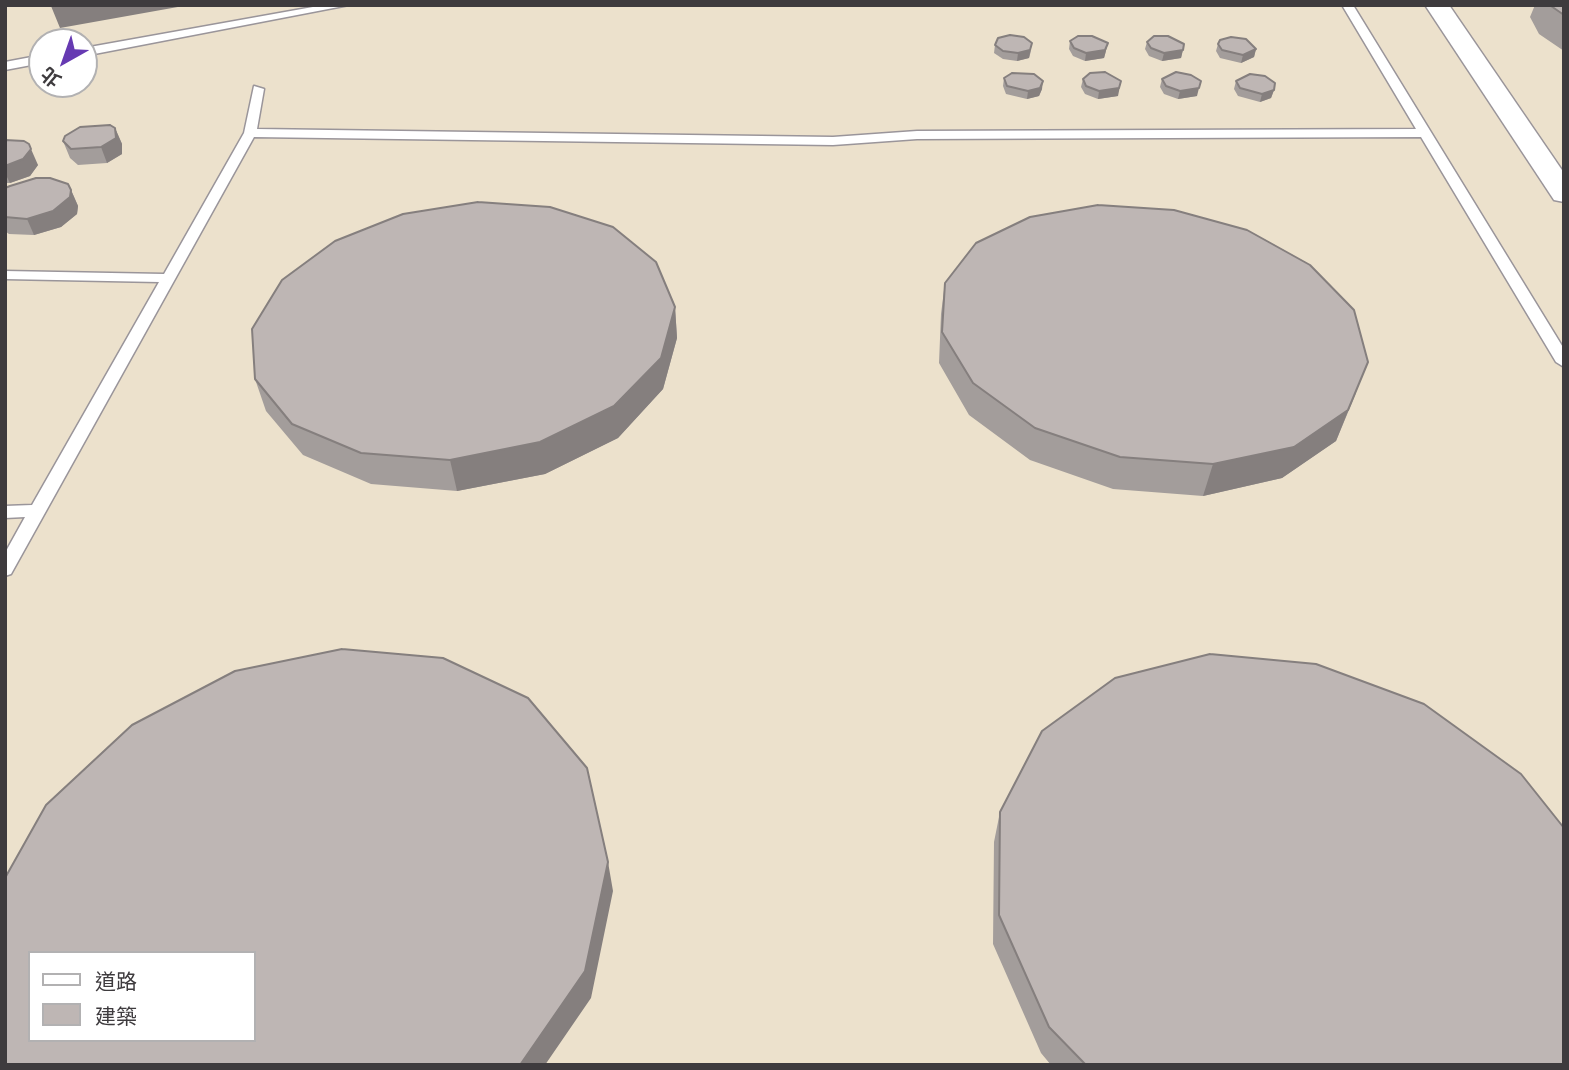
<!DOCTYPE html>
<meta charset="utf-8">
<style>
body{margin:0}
#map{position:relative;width:1569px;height:1070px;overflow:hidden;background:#f0eaf0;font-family:Commissioner,"Noto Sans TC",sans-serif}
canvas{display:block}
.frame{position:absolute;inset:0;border:7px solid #3e3b3e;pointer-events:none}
.legend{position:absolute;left:28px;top:951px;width:228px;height:91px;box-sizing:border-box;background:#fff;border:2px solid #b2b1b2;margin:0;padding:9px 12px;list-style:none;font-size:21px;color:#3e3b3e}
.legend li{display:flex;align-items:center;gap:14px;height:35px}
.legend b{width:35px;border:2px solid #b2b1b2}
.north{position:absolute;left:28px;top:28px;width:70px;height:70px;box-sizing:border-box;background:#fff;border:2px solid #b2b1b2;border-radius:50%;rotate:220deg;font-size:19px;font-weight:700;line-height:28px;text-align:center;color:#3e3b3e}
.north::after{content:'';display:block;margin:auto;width:24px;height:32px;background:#663ab2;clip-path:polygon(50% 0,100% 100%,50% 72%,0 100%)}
</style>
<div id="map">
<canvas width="1569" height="1070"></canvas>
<div class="frame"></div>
<ul class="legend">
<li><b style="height:9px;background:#fff"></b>道路</li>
<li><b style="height:19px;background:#beb6b4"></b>建築</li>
</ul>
<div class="north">北</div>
</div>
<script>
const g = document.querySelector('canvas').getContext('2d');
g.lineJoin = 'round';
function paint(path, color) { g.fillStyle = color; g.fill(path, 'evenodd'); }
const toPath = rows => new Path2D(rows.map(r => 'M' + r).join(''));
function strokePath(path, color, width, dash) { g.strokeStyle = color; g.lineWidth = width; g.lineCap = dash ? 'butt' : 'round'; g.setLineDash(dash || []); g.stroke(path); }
const industrial = toPath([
 [5,5,1564,5,1564,1065,5,1065],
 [42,42,84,42,84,84,42,84],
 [30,953,254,953,254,1040,30,1040]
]);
const lane = toPath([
 [324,5,349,5,84,56,84,48,324,5],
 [1342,5,1353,5,1564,349,1564,367,1556,362,1421,137,917,139,833,145,254,137,11,574,5,576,5,553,25,517,5,518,5,506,32,505,159,282,5,279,5,271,164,274,244,133,254,86,264,89,257,129,833,137,917,131,1416,129,1342,5],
 [42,55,42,63,5,70,5,62,42,55]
]);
const street = toPath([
 [1425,5,1449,5,1564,173,1564,202,1554,200,1425,5]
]);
const wall = toPath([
 [1535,5,1564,5,1564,51,1539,34,1530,17],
 [1070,41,1106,51,1104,58,1085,61,1073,56,1069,49],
 [1147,42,1184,44,1181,58,1162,61,1149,56,1145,49],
 [1218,44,1256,49,1254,57,1241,63,1220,58,1216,51],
 [995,45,1031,51,1029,58,1017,61,1003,59,994,53],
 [1004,78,1042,89,1039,96,1027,99,1006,94,1003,86],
 [1083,79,1118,96,1098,99,1085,94,1081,87],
 [1162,79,1197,96,1178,99,1164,94,1160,87],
 [1236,81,1274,90,1271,98,1260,102,1238,96,1234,89],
 [115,128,122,144,122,154,107,163,78,165,70,158,63,141],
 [5,140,38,165,30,176,10,183,5,183],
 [5,188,71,190,78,206,77,214,61,227,34,235,9,234,5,231],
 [945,283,1356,393,1336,441,1282,478,1203,496,1113,489,1030,460,969,415,939,363,941,314],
 [675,307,677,338,663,389,618,438,545,474,457,491,371,484,303,455,266,411,255,379],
 [1000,812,1564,1065,1051,1065,1041,1053,993,944,994,842]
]);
const shadedWall = toPath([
 [55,5,189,5,60,28,51,6],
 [1032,43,1029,58,1017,61,1018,53],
 [1108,43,1104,58,1085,61,1086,53],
 [1256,49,1254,57,1241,63,1243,55],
 [1183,50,1181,58,1162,61,1164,53],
 [1043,81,1042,89,1039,96,1027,99,1028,91],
 [1121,81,1118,96,1098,99,1099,91],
 [1199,88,1197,96,1178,99,1180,91],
 [1274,90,1271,98,1260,102,1262,94],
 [115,128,122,144,122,154,107,163,101,147],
 [31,149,38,165,30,176,10,183,5,173,5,166],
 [71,190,78,206,77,214,61,227,34,235,27,219],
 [675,307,677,338,663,389,618,438,545,474,457,491,450,460],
 [1368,362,1336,441,1282,478,1203,496,1213,464],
 [608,862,613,891,591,998,545,1065,520,1065]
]);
const building = toPath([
 [1550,5,1564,5,1564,15,1551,6,1550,5],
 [1010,35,1024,37,1032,43,1030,50,1018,53,1003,51,995,45,998,38,1010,35],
 [1078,36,1092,36,1108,43,1105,50,1086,53,1074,48,1070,41,1078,36],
 [1154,36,1168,36,1184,44,1183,50,1164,53,1151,48,1147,42,1154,36],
 [1231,37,1246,39,1256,49,1243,55,1222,50,1218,44,1220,40,1231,37],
 [1105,72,1121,81,1119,88,1099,91,1086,86,1083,79,1090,73,1105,72],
 [1176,72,1191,75,1201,81,1199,88,1180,91,1166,86,1162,79,1176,72],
 [1012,73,1034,74,1043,81,1040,88,1028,91,1007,86,1004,78,1012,73],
 [1250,74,1265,76,1275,83,1274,90,1262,94,1240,88,1236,81,1250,74],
 [110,125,115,128,116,138,101,147,71,149,63,141,65,136,80,127,110,125],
 [5,140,24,141,29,144,31,149,23,159,5,166,5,140],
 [36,178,50,178,68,184,71,190,70,197,53,211,27,219,5,217,5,188,10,186,36,178],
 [478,202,550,207,613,227,656,262,675,307,661,358,614,406,540,442,450,460,361,453,292,424,255,379,252,329,282,280,335,241,403,214,478,202],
 [1098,205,1174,210,1247,230,1310,265,1354,310,1368,362,1348,410,1294,447,1213,464,1120,457,1035,428,973,383,942,332,945,283,976,243,1030,217,1098,205],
 [342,649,443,658,528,698,587,768,608,862,585,971,520,1065,5,1065,5,878,46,805,132,725,235,671,342,649],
 [30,953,254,953,254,1040,30,1040,30,953],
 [1210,654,1316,664,1424,704,1521,774,1564,828,1564,1065,1086,1065,1049,1027,999,915,1000,812,1042,731,1115,678,1210,654]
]);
paint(industrial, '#ece1cc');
strokePath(lane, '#9a959a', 3);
strokePath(street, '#9a959a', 3);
paint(lane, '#fff');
paint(street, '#fff');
paint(wall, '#a39d9b');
paint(shadedWall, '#857f7e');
paint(building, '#beb6b4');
strokePath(building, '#857f7e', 2);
</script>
